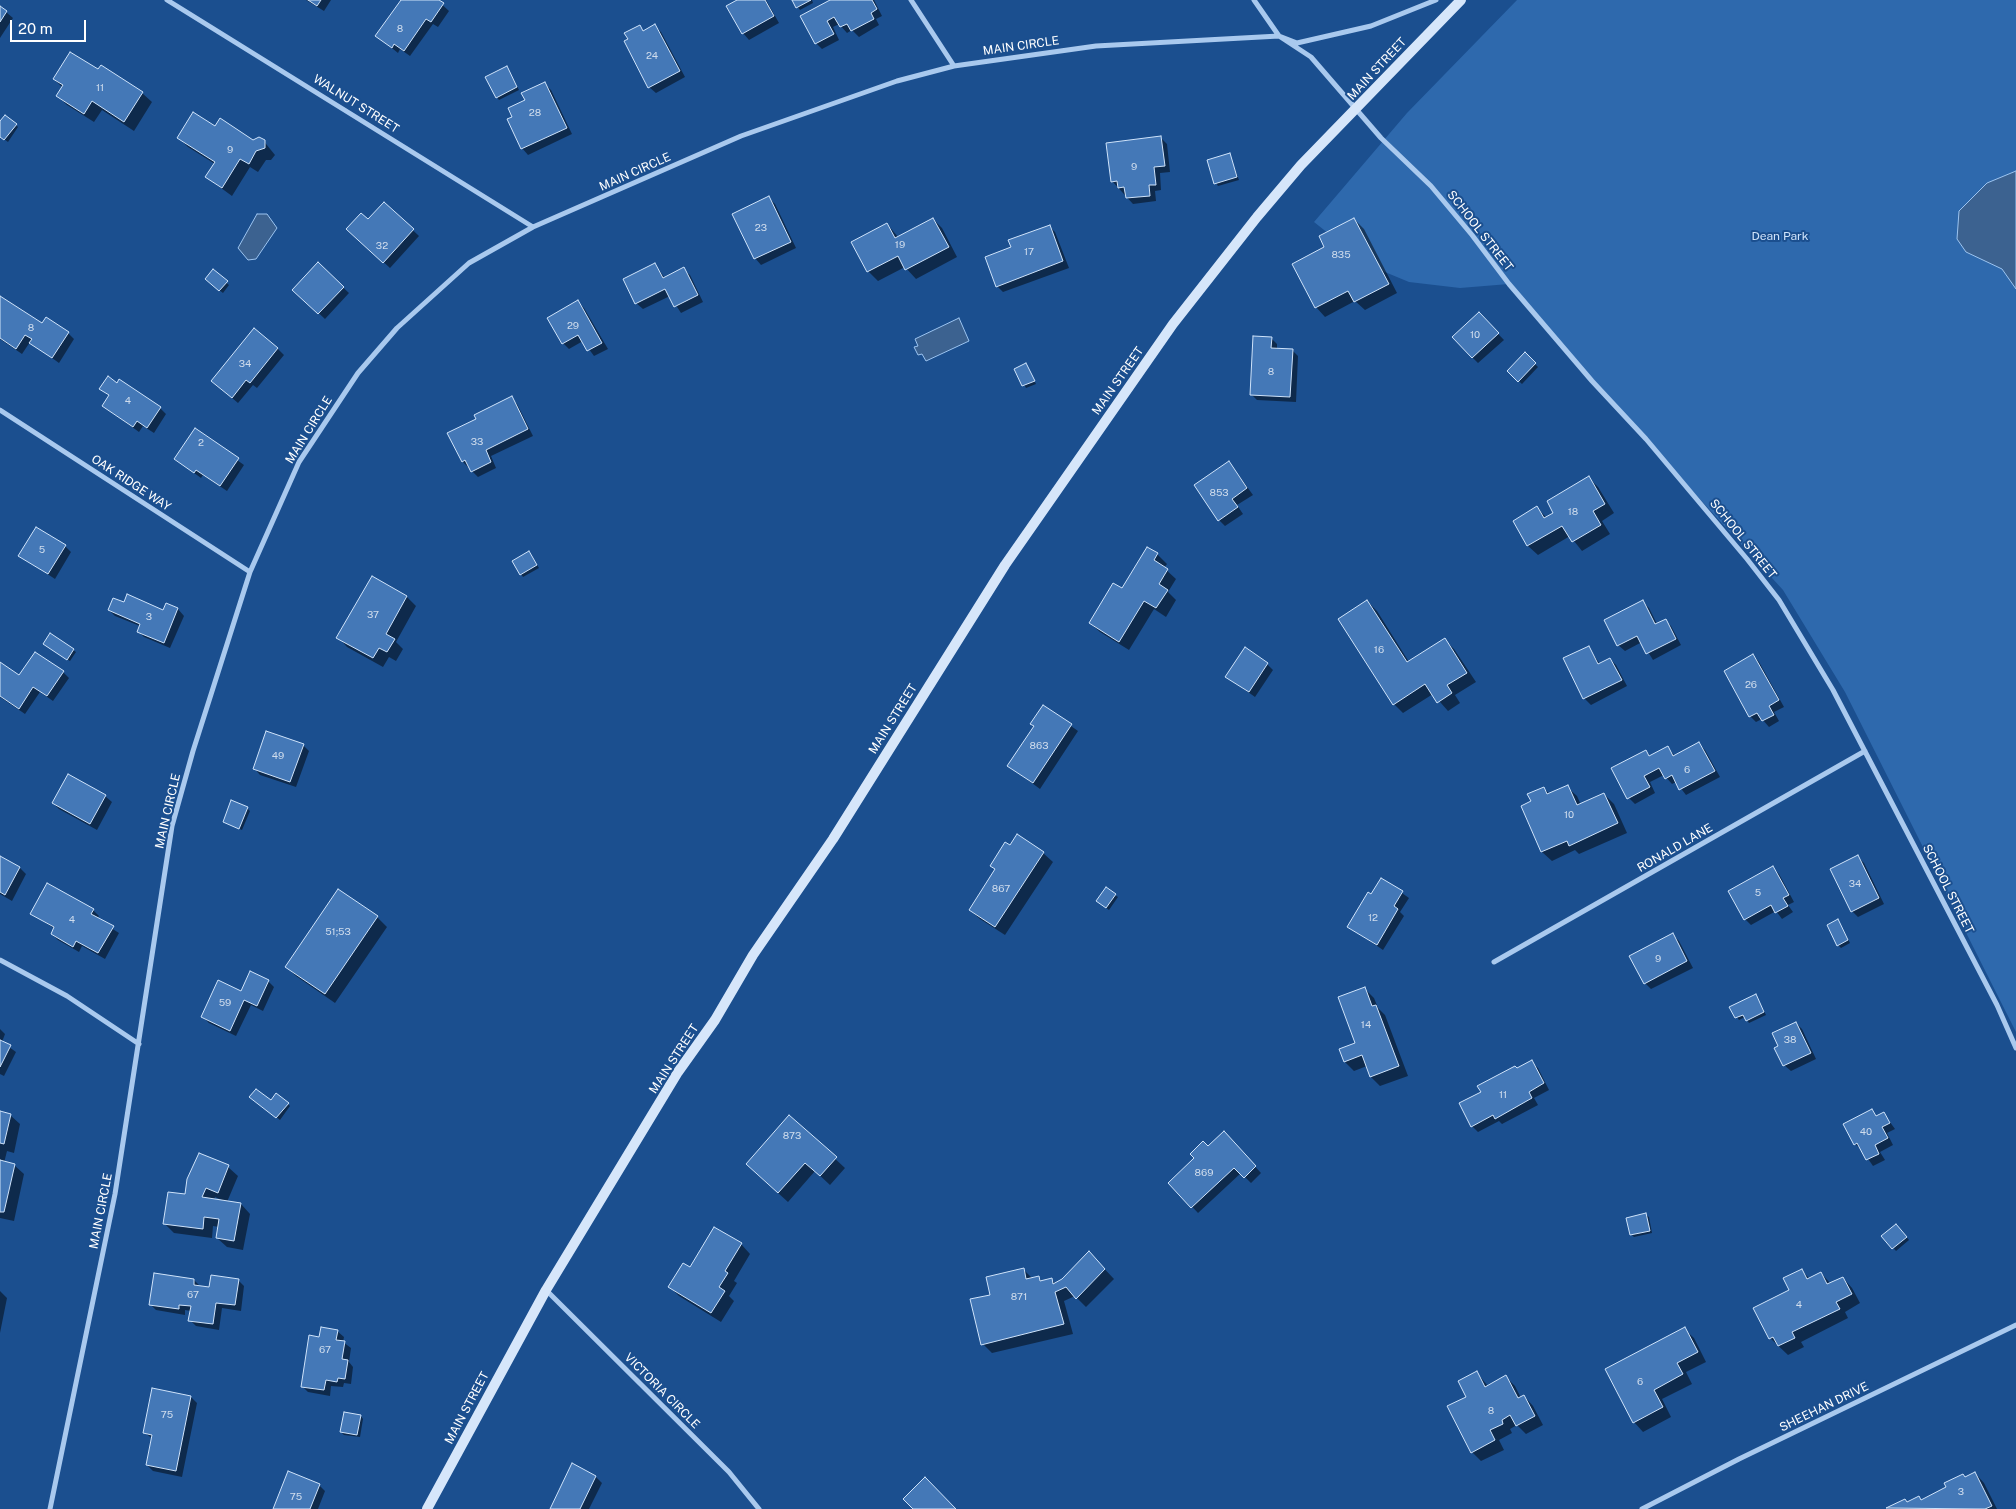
<!DOCTYPE html>
<style>
body{margin:0}
#map{position:relative;width:2016px;height:1509px;overflow:hidden;background:#1b4f8f;font-family:"Public Sans",sans-serif}
canvas{display:block}
.scale{position:absolute;left:10px;top:20px;width:76px;height:22px;box-sizing:border-box;border:2px solid #fff;border-top:0;padding-left:6px;font-size:15px;line-height:18px;white-space:nowrap;color:#fff;-webkit-text-stroke:4px #1b4f8f;paint-order:stroke}
</style>
<div id="map">
<canvas width="2016" height="1509"></canvas>
<div class="scale">20 m</div>
</div>
<script>
const g = document.querySelector('canvas').getContext('2d');
g.lineJoin = 'round';
function paint(path, color) { g.fillStyle = color; g.fill(path, 'evenodd'); }
const toPath = rows => new Path2D(rows.map(r => 'M' + r).join(''));
function strokePath(path, color, width, dash) { g.strokeStyle = color; g.lineWidth = width; g.lineCap = dash ? 'butt' : 'round'; g.setLineDash(dash || []); g.stroke(path); }
function write(font, color, halo, rows, align = 'center') {
  g.font = font + ' "Public Sans",sans-serif'; g.lineWidth = 4; g.setLineDash([]); g.textBaseline = 'middle'; g.strokeStyle = halo; g.fillStyle = color; for (const [text, x, y, turn = 0] of rows) {
    g.save(); g.translate(x, y); g.rotate((+turn || 0) * Math.PI / 180); g.textAlign = isNaN(turn) ? turn : align; if (halo) g.strokeText(text, 0, 0); g.fillText(text, 0, 0); g.restore();
  }
}
const green = toPath([
 [1517,0,2016,0,2016,1032,1845,692,1783,590,1592,381,1509,284,1460,288,1409,282,1368,265,1314,222,1407,113]
]);
const water = toPath([
 [2016,171,2016,289,2002,269,1966,252,1957,239,1959,211,1987,183,2016,171],
 [257,214,267,214,277,228,256,259,248,260,238,248,257,214],
 [959,318,969,341,926,361,922,354,918,355,914,347,918,346,915,339,959,318]
]);
const shadow = toPath([
 [306,0,331,0,324,11],
 [402,0,437,0,449,11,438,27,433,24,410,56,400,49,398,53,377,36],
 [740,0,766,0,779,23,749,40,743,33],
 [793,0,812,0,813,3,800,10],
 [833,0,874,0,882,16,876,19,879,25,859,37,852,30,847,33,839,24,833,27,839,40,822,49,816,43],
 [0,7,13,18,0,38],
 [639,26,644,31,655,26,661,32,685,77,656,93,649,87],
 [507,67,519,90,499,100,497,97],
 [98,71,142,93,152,102,134,131,102,110,94,122,67,105,58,96,63,88,54,79],
 [544,83,551,90,572,134,528,155,522,148,509,120,514,118],
 [0,123,16,125,18,127,8,142,0,136],
 [215,128,253,141,262,139,275,155,271,160,266,160,258,172,250,167,232,196,206,177,215,164,188,147,179,138],
 [1161,138,1167,144,1170,172,1160,173,1161,190,1155,191,1156,201,1133,204,1112,181],
 [1229,154,1239,180,1218,186,1216,183],
 [769,198,775,204,796,248,761,265,755,258],
 [384,203,419,236,390,268,354,235],
 [933,219,942,228,957,257,916,279,905,267,878,281,868,271,853,242,887,224,899,238],
 [1354,219,1364,229,1397,293,1365,310,1355,301,1325,317,1316,307],
 [1049,226,1055,232,1069,268,1003,292,997,286,1012,248],
 [318,264,349,293,325,319,294,290],
 [655,265,665,278,683,269,690,275,703,302,681,313,670,296,643,309,636,303,625,280],
 [213,271,229,285,223,293,209,282],
 [0,298,43,325,68,333,74,339,59,363,30,342,22,354,0,339],
 [578,302,584,308,608,349,594,356,583,341,569,349,563,343],
 [1479,314,1504,340,1478,363,1472,357],
 [1271,338,1277,344,1277,350,1292,350,1298,356,1296,402,1257,400,1251,394],
 [277,348,284,355,257,388,253,385,238,403,212,381],
 [1525,354,1538,367,1522,384,1508,371],
 [1026,365,1036,384,1026,388,1016,370],
 [101,389,160,408,166,414,154,433,143,426,139,432,103,406,110,396],
 [511,398,517,404,533,436,491,456,496,468,478,477,463,462,478,420],
 [195,430,244,465,227,491,203,475,201,478,175,459],
 [1229,462,1253,495,1237,505,1243,514,1225,526,1219,520],
 [1589,478,1598,487,1614,513,1602,521,1610,534,1582,551,1570,536,1538,555,1528,546,1514,522,1537,508,1547,518,1555,513],
 [65,546,71,552,55,579,20,556],
 [1157,554,1167,564,1164,568,1176,579,1168,592,1176,600,1166,617,1154,609,1129,650,1100,632,1090,623],
 [531,555,539,568,523,577,521,574],
 [372,577,407,597,416,606,396,642,403,649,396,661,389,657,383,667,347,647,338,637],
 [1367,601,1377,611,1409,662,1445,640,1454,649,1476,682,1455,695,1460,703,1448,711,1433,694,1403,713,1394,704],
 [1643,602,1649,608,1657,624,1665,620,1671,626,1681,645,1653,660,1642,642,1625,651,1618,645],
 [124,604,163,611,166,605,178,609,184,616,170,648,144,637,138,631,140,626,115,616,109,610],
 [47,646,73,650,76,652,70,661],
 [1588,647,1600,664,1610,659,1616,665,1627,686,1591,705,1584,698,1565,659],
 [1753,655,1759,662,1784,707,1774,712,1779,721,1769,727,1762,719,1756,722,1750,716],
 [0,664,20,677,63,672,69,678,53,701,40,692,25,714,0,697],
 [1267,664,1273,670,1255,697,1227,677],
 [1043,706,1078,731,1040,789,1009,766,1035,727,1032,724],
 [1699,744,1705,750,1720,777,1686,795,1676,782,1672,784,1664,775,1650,782,1655,793,1635,804,1629,798,1646,751,1651,757,1668,748,1675,756],
 [303,745,309,751,296,787,260,775,254,768],
 [68,775,105,796,112,802,97,830,59,809,53,803],
 [1567,787,1577,796,1581,805,1604,794,1614,804,1627,833,1579,854,1575,850,1552,861,1542,852,1522,807,1532,802,1544,789,1550,794],
 [247,808,250,811,242,830,224,822],
 [1011,847,1043,853,1053,862,1005,935,980,919,970,910,996,870,991,866],
 [1858,857,1864,863,1884,904,1858,917,1852,911],
 [0,858,20,868,26,874,12,901,0,894],
 [1773,868,1779,874,1794,902,1788,905,1793,912,1782,919,1776,911,1751,925,1745,919],
 [1382,879,1409,898,1400,912,1404,916,1383,950,1349,927],
 [339,891,377,917,387,927,335,1003,296,976,287,967],
 [1115,895,1118,897,1109,910,1101,904],
 [93,910,99,916,97,919,119,933,105,959,82,946,79,952,58,940,52,934,55,929,31,913],
 [1840,924,1850,943,1841,948,1838,945],
 [1673,935,1679,941,1693,968,1651,989,1645,983],
 [268,981,274,987,263,1011,251,1005,236,1036,209,1023,203,1017,242,993],
 [1365,989,1374,998,1378,1008,1385,1015,1408,1076,1380,1086,1371,1077,1367,1066,1354,1071,1345,1062,1357,1043],
 [1756,996,1766,1015,1749,1023,1745,1017,1739,1020,1731,1008],
 [1796,1023,1802,1029,1816,1059,1791,1071,1784,1065,1780,1047],
 [0,1029,5,1034,2,1042,16,1052,4,1076,0,1074],
 [1531,1062,1538,1068,1549,1090,1534,1098,1538,1105,1502,1124,1499,1121,1478,1132,1472,1126,1482,1092],
 [254,1099,288,1104,290,1106,280,1120],
 [1872,1111,1878,1117,1884,1114,1895,1129,1887,1133,1893,1145,1880,1152,1885,1160,1873,1166,1862,1150,1855,1144],
 [0,1112,10,1115,20,1124,14,1153,7,1151,4,1163,14,1165,24,1174,14,1221,0,1218],
 [790,1117,845,1168,830,1185,815,1171,788,1202,757,1174],
 [1224,1133,1261,1173,1251,1183,1241,1173,1198,1213,1170,1183],
 [228,1167,238,1176,227,1202,241,1204,250,1214,243,1250,227,1247,217,1238,219,1227,213,1226,212,1238,174,1233,165,1224,186,1196],
 [215,1197,224,1201,214,1200],
 [1646,1215,1649,1217,1652,1233,1634,1237,1631,1234],
 [1899,1228,1909,1240,1896,1251,1883,1236],
 [741,1244,750,1254,734,1281,737,1283,729,1296,734,1301,721,1322,679,1296,670,1287,690,1269],
 [1098,1262,1114,1279,1086,1307,1075,1296,1064,1301,1073,1334,992,1353,983,1344,992,1296,1023,1269,1032,1278,1038,1277,1043,1282,1052,1280,1056,1284],
 [1801,1270,1810,1279,1821,1273,1831,1284,1843,1278,1852,1288,1860,1303,1845,1312,1848,1318,1801,1342,1804,1347,1788,1355,1770,1338],
 [194,1280,201,1287,210,1289,238,1280,244,1286,241,1311,222,1308,219,1330,196,1326,190,1320,191,1311,185,1310,185,1315,156,1310,150,1304],
 [0,1291,7,1298,0,1333],
 [1684,1329,1694,1338,1706,1362,1686,1372,1692,1384,1662,1399,1671,1417,1643,1432,1634,1422],
 [337,1331,344,1337,343,1342,351,1348,349,1362,353,1367,351,1384,344,1383,343,1387,331,1386,330,1396,308,1392,302,1386,320,1338],
 [1477,1373,1488,1386,1506,1377,1515,1386,1521,1398,1524,1396,1533,1406,1543,1425,1526,1434,1517,1425,1510,1429,1512,1433,1499,1440,1504,1450,1481,1461,1472,1452,1468,1397],
 [191,1397,197,1403,182,1477,153,1471,147,1465,153,1439,145,1433],
 [361,1416,363,1419,360,1437,344,1435,341,1432],
 [573,1465,596,1477,602,1483,589,1509,551,1509],
 [1975,1473,1984,1483,1997,1509,1888,1508,1905,1500,1908,1503,1919,1498,1922,1501],
 [319,1485,325,1491,318,1509,274,1509]
]);
const building = toPath([
 [308,0,321,0,317,6,308,0],
 [401,0,439,0,444,3,431,22,426,19,404,51,394,44,392,48,375,36,401,0],
 [737,0,765,0,774,16,742,34,726,6,737,0],
 [792,0,811,0,796,8,792,0],
 [830,0,872,0,877,9,871,13,874,19,851,31,847,24,840,27,834,17,827,21,834,34,815,44,800,16,830,0],
 [0,6,7,11,0,22,0,6],
 [655,24,680,71,648,88,624,41,628,39,624,33,640,25,643,31,655,24],
 [70,52,98,69,101,65,143,92,124,122,92,101,84,114,56,96,63,85,53,79,70,52],
 [507,66,517,87,496,98,485,77,507,66],
 [545,82,567,128,521,149,507,119,512,117,508,108,525,100,521,93,545,82],
 [193,112,215,126,220,118,253,140,259,137,265,140,265,148,256,151,249,164,240,159,222,188,205,177,215,162,177,138,193,112],
 [5,115,17,124,4,140,0,137,0,121,5,115],
 [1161,136,1165,166,1154,167,1156,185,1149,185,1150,196,1126,198,1124,187,1118,188,1117,181,1111,182,1106,143,1161,136],
 [1230,153,1237,177,1214,184,1207,160,1230,153],
 [769,196,791,242,754,259,732,214,769,196],
 [384,202,414,229,383,263,346,229,361,213,368,219,384,202],
 [933,218,949,247,905,270,898,256,867,272,851,242,887,223,895,238,933,218],
 [1354,218,1389,284,1354,302,1348,291,1315,308,1292,264,1324,247,1319,236,1354,218],
 [1050,225,1063,261,996,287,985,257,1011,247,1008,240,1050,225],
 [318,262,344,287,318,314,292,290,318,262],
 [655,263,663,278,684,267,698,295,674,307,665,289,635,304,623,279,655,263],
 [213,269,228,281,219,291,205,279,213,269],
 [0,296,42,323,46,317,69,332,52,358,29,343,32,339,25,335,16,349,0,338,0,296],
 [578,300,602,343,587,351,578,335,562,344,547,318,578,300],
 [1479,312,1499,333,1472,358,1452,337,1479,312],
 [254,328,278,348,250,383,246,380,232,398,211,381,254,328],
 [1253,336,1272,337,1271,348,1293,349,1290,397,1250,395,1253,336],
 [1525,352,1536,363,1518,382,1507,371,1525,352],
 [1026,363,1035,381,1022,386,1014,369,1026,363],
 [108,376,117,383,119,379,161,407,147,428,137,421,133,427,102,406,109,395,99,389,108,376],
 [512,396,528,429,486,450,491,462,471,472,465,460,462,462,447,433,476,419,474,415,512,396],
 [195,428,239,458,220,486,196,470,194,473,174,459,195,428],
 [1229,461,1247,488,1232,499,1238,507,1218,521,1194,485,1229,461],
 [1589,476,1605,504,1593,511,1601,525,1572,542,1562,526,1527,546,1513,521,1537,506,1544,518,1553,513,1547,501,1589,476],
 [36,527,66,545,48,574,18,556,36,527],
 [1147,547,1158,553,1154,560,1168,569,1159,584,1168,590,1156,608,1144,601,1119,642,1089,623,1113,583,1122,588,1147,547],
 [529,551,537,565,520,575,512,561,529,551],
 [372,576,407,596,386,634,395,639,387,652,379,648,373,658,336,638,372,576],
 [127,594,163,610,166,603,178,608,164,643,137,632,140,624,108,610,113,598,124,602,127,594],
 [1367,600,1407,662,1445,638,1467,673,1447,685,1452,693,1437,703,1425,684,1393,705,1338,619,1367,600],
 [1643,600,1655,624,1666,619,1676,639,1646,654,1637,636,1617,646,1604,620,1643,600],
 [50,633,74,649,67,660,43,644,50,633],
 [1589,646,1598,664,1610,658,1622,680,1583,699,1563,658,1589,646],
 [1245,647,1268,663,1249,692,1225,677,1245,647],
 [35,652,64,671,47,696,33,687,19,709,0,696,0,662,19,675,35,652],
 [1753,654,1779,700,1769,706,1774,715,1762,721,1757,713,1749,717,1724,671,1753,654],
 [1043,705,1072,724,1033,783,1007,766,1034,726,1030,724,1043,705],
 [266,731,304,744,290,782,253,769,266,731],
 [1699,742,1715,771,1679,790,1672,775,1665,779,1659,768,1644,776,1650,787,1627,799,1611,768,1646,750,1649,756,1668,746,1673,756,1699,742],
 [68,774,106,795,90,824,52,803,68,774],
 [1568,785,1577,805,1604,793,1618,823,1569,846,1567,841,1541,852,1521,806,1531,801,1527,794,1544,787,1547,794,1568,785],
 [231,800,248,807,239,829,223,822,231,800],
 [1017,834,1044,852,995,927,969,910,995,869,990,866,1005,842,1010,845,1017,834],
 [1858,855,1879,898,1851,912,1830,869,1858,855],
 [0,856,20,867,5,895,0,892,0,856],
 [1773,866,1789,895,1783,898,1788,906,1775,913,1771,905,1744,920,1728,891,1773,866],
 [1381,878,1403,891,1394,906,1398,909,1377,945,1347,927,1368,892,1371,894,1381,878],
 [47,883,94,909,91,914,114,926,98,953,76,941,73,947,51,934,54,927,30,914,47,883],
 [1106,887,1116,894,1106,908,1096,901,1106,887],
 [338,889,378,916,325,994,285,967,338,889],
 [1838,919,1848,940,1837,946,1827,925,1838,919],
 [1673,933,1687,961,1644,984,1629,956,1673,933],
 [250,971,269,980,257,1006,244,1000,230,1031,201,1017,218,980,241,991,250,971],
 [1365,987,1372,1006,1376,1005,1399,1066,1370,1077,1362,1055,1344,1062,1339,1049,1355,1043,1338,997,1365,987],
 [1756,994,1764,1012,1746,1021,1743,1015,1735,1018,1729,1007,1756,994],
 [1796,1022,1811,1053,1783,1066,1774,1048,1778,1046,1772,1033,1796,1022],
 [0,1040,11,1045,0,1067,0,1040],
 [1532,1060,1544,1083,1529,1092,1532,1098,1495,1119,1493,1115,1471,1127,1459,1103,1481,1092,1477,1086,1515,1066,1517,1068,1532,1060],
 [256,1089,271,1100,276,1093,289,1103,276,1118,249,1097,256,1089],
 [1872,1109,1876,1116,1884,1112,1890,1123,1882,1127,1888,1138,1875,1145,1879,1154,1866,1160,1857,1143,1854,1145,1843,1124,1872,1109],
 [0,1111,11,1114,4,1144,0,1143,0,1111],
 [789,1115,837,1157,820,1176,805,1163,778,1193,746,1164,789,1115],
 [1224,1131,1256,1166,1244,1178,1234,1168,1191,1208,1168,1183,1194,1158,1190,1154,1203,1141,1208,1146,1224,1131],
 [199,1153,229,1165,218,1193,206,1188,202,1197,241,1203,234,1241,216,1238,219,1219,204,1217,203,1229,163,1224,168,1192,185,1194,187,1179,199,1153],
 [0,1160,15,1164,4,1212,0,1212,0,1160],
 [1646,1213,1650,1231,1630,1235,1626,1218,1646,1213],
 [1896,1224,1907,1237,1892,1249,1881,1236,1896,1224],
 [714,1227,742,1243,725,1271,728,1273,719,1287,725,1291,711,1313,668,1287,683,1263,690,1267,714,1227],
 [1089,1251,1105,1269,1076,1299,1066,1287,1055,1292,1064,1324,981,1345,970,1299,990,1295,986,1277,1024,1268,1026,1279,1039,1276,1040,1281,1052,1278,1053,1284,1062,1279,1089,1251],
 [1802,1269,1807,1279,1821,1272,1827,1284,1843,1277,1852,1294,1836,1302,1840,1309,1792,1332,1795,1338,1778,1346,1773,1337,1769,1339,1753,1308,1789,1290,1783,1278,1802,1269],
 [154,1273,194,1279,194,1285,209,1287,211,1275,239,1279,235,1305,216,1303,213,1324,188,1321,191,1306,179,1305,179,1309,149,1305,154,1273],
 [321,1327,338,1330,336,1340,345,1341,342,1359,348,1360,345,1379,338,1378,337,1382,326,1380,324,1390,301,1387,309,1335,319,1337,321,1327],
 [1685,1327,1698,1352,1677,1363,1683,1374,1654,1390,1663,1407,1633,1423,1605,1369,1685,1327],
 [1477,1371,1485,1387,1506,1375,1518,1398,1524,1395,1535,1416,1516,1426,1510,1415,1502,1420,1503,1424,1490,1430,1495,1440,1471,1453,1447,1406,1466,1397,1458,1381,1477,1371],
 [152,1388,191,1396,176,1471,146,1465,152,1435,143,1433,152,1388],
 [344,1412,361,1415,357,1435,340,1432,344,1412],
 [572,1463,596,1476,580,1509,550,1509,572,1463],
 [288,1471,320,1484,310,1509,273,1509,288,1471],
 [1975,1472,1992,1506,1985,1509,1886,1508,1905,1499,1907,1502,1919,1496,1921,1500,1946,1487,1944,1483,1963,1474,1965,1477,1975,1472],
 [925,1477,956,1509,913,1509,903,1499,925,1477]
]);
const minor = toPath([
 [167,0,533,227],
 [911,0,954,66],
 [1254,0,1279,36,1297,43,1371,26,1436,0],
 [0,410,250,572],
 [0,960,67,996,139,1044],
 [1494,962,1865,751],
 [546,1290,729,1472,759,1509],
 [50,1509,115,1194,172,826,193,751,250,572,299,462,358,373,397,328,469,263,533,227,741,136,897,81,954,66,1096,46,1279,36,1311,57,1381,138,1431,186,1472,235,1509,284,1592,381,1646,439,1747,559,1779,600,1833,690,1997,1005,2016,1048],
 [1642,1509,1739,1459,2016,1325]
]);
const secondary = toPath([
 [427,1509,546,1290,678,1072,715,1020,753,955,833,839,1005,565,1173,324,1257,217,1301,165,1461,0]
]);
const numberNames = [
 ["8",400,29],
 ["24",652,56],
 ["11",100,88],
 ["28",535,113],
 ["9",230,150],
 ["9",1134,167],
 ["23",761,228],
 ["19",900,245],
 ["32",382,246],
 ["17",1029,252],
 ["835",1341,255],
 ["29",573,326],
 ["8",31,328],
 ["10",1475,335],
 ["34",245,364],
 ["8",1271,372],
 ["4",128,401],
 ["33",477,442],
 ["2",201,443],
 ["853",1219,493],
 ["18",1573,512],
 ["5",42,550],
 ["37",373,615],
 ["3",149,617],
 ["16",1379,650],
 ["26",1751,685],
 ["863",1039,746],
 ["49",278,756],
 ["6",1687,770],
 ["10",1569,815],
 ["34",1855,884],
 ["867",1001,889],
 ["5",1758,893],
 ["12",1373,918],
 ["4",72,920],
 ["51;53",338,932],
 ["9",1658,959],
 ["59",225,1003],
 ["14",1366,1025],
 ["38",1790,1040],
 ["11",1503,1095],
 ["40",1866,1132],
 ["873",792,1136],
 ["869",1204,1173],
 ["67",193,1295],
 ["871",1019,1297],
 ["4",1799,1305],
 ["67",325,1350],
 ["6",1640,1382],
 ["8",1491,1411],
 ["75",167,1415],
 ["3",1961,1492],
 ["75",296,1497]
];
const streetNames = [
 ["MAIN CIRCLE",1021,46,-8],
 ["MAIN STREET",1377,69,-47],
 ["WALNUT STREET",356,104,32],
 ["MAIN CIRCLE",635,172,-24],
 ["SCHOOL STREET",1480,231,52],
 ["MAIN STREET",1118,381,-55],
 ["MAIN CIRCLE",309,430,-58],
 ["OAK RIDGE WAY",131,483,33],
 ["SCHOOL STREET",1743,539,51],
 ["MAIN STREET",893,719,-58],
 ["MAIN CIRCLE",168,811,-77],
 ["RONALD LANE",1675,848,-30],
 ["SCHOOL STREET",1948,889,63],
 ["MAIN STREET",674,1059,-57],
 ["MAIN CIRCLE",101,1211,-79],
 ["VICTORIA CIRCLE",662,1391,45],
 ["SHEEHAN DRIVE",1824,1407,-26],
 ["MAIN STREET",467,1408,-62]
];
const parkNames = [
 ["Dean Park",1780,236]
];
paint(green, '#2e69ad');
paint(water, '#3c6290');
strokePath(water, '#9cc4f0', 1);
paint(shadow, '#0007');
paint(building, '#4478b7');
strokePath(building, '#cfe3fa', 1);
strokePath(minor, '#a9c9ee', 5);
strokePath(secondary, '#d6e6fa', 10);
write('10px', '#d0dded', null, numberNames);
write('12px', '#fff', '#1b4f8f', streetNames);
write('12px', '#cfe3fa', '#1b4f8f', parkNames);
</script>
